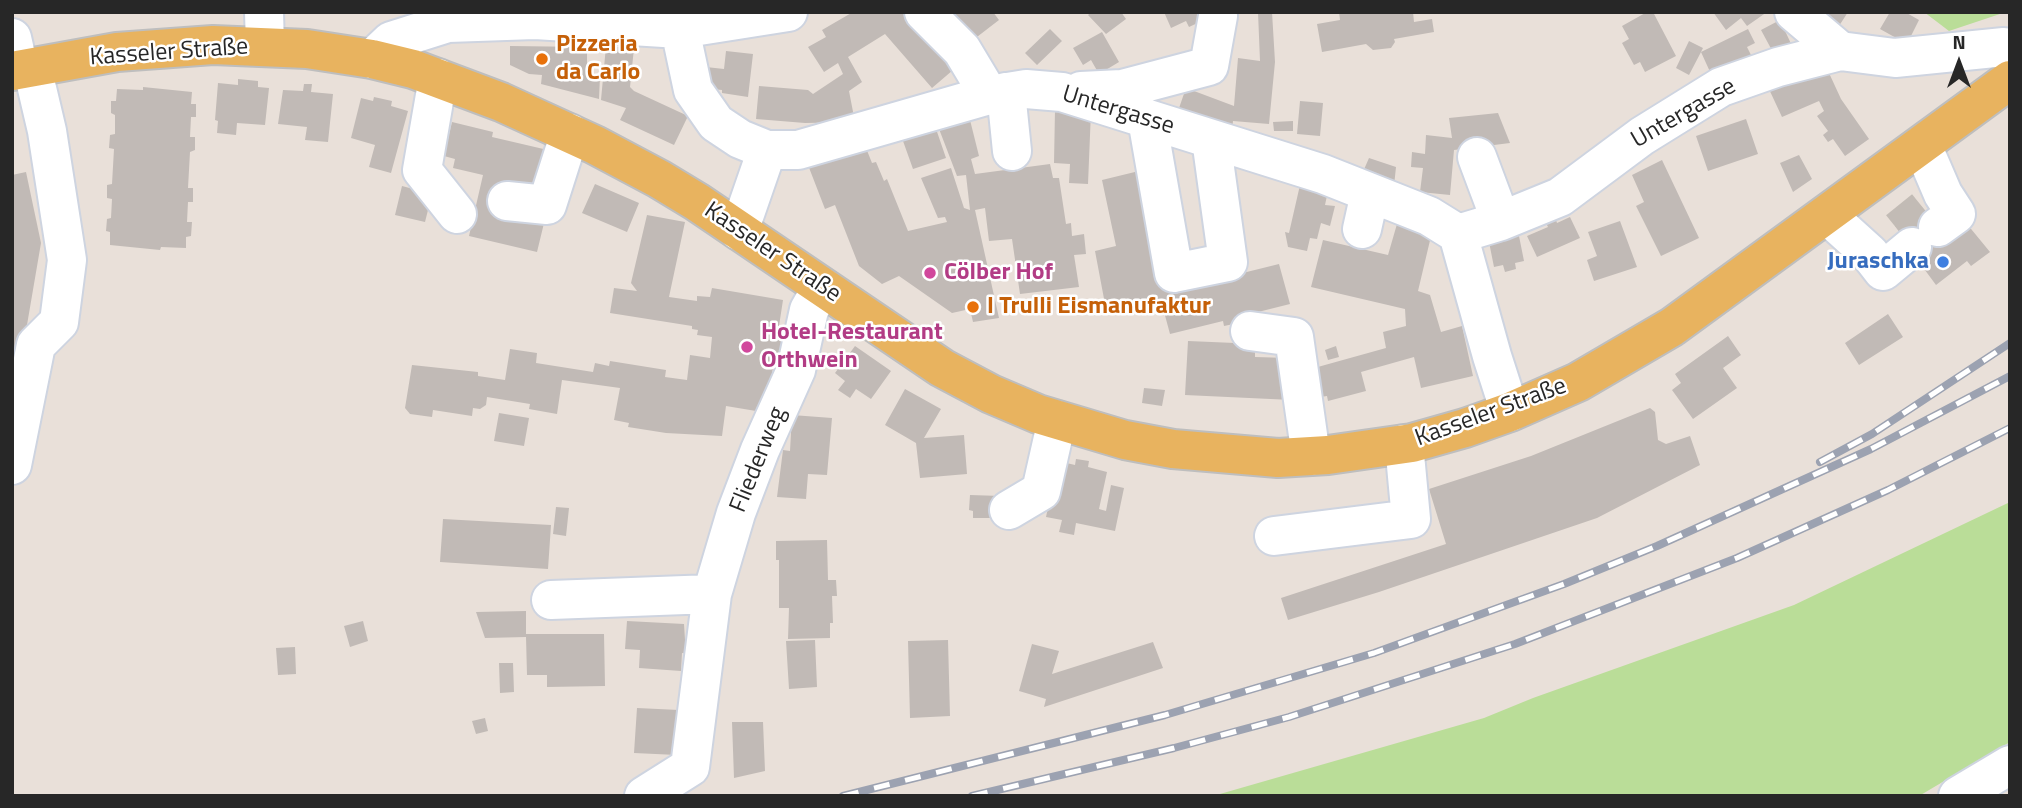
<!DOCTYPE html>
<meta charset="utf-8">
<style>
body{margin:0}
#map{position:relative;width:2022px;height:808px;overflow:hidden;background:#e9e0d9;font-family:"Titillium Web",sans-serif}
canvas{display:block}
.frame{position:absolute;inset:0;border:14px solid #272727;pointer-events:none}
.north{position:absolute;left:1924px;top:28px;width:70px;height:70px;-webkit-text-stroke:5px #fff;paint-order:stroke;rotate:0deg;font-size:19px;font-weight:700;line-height:28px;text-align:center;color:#272727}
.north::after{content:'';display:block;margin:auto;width:24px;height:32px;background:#272727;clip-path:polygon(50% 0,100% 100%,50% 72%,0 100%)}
</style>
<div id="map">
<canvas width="2022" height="808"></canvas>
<div class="frame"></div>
<div class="north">N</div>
</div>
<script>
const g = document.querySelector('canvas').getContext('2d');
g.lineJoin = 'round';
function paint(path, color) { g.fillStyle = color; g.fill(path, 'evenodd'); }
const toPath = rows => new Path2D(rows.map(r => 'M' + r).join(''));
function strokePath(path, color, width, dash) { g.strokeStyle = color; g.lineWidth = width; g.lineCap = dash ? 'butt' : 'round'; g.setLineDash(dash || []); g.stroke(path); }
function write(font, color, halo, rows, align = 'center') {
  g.font = font + ' "Titillium Web",sans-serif'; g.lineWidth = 5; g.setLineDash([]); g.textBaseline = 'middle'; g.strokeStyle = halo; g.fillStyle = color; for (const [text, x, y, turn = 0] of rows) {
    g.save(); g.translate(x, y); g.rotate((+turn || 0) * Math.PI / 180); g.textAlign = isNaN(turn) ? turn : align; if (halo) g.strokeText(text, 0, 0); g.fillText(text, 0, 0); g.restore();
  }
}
const green = toPath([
 [1924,12,2006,12,1949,31],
 [2010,502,2010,742,1919,796,1213,796,1484,718,1533,698,1794,605]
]);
const building = toPath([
 [853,12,903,12,908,21,960,64,932,88,885,34,848,57,862,82,849,91,855,122,805,123,756,119,759,86,808,90,813,94,843,74,838,63,824,72,808,47,826,37,822,30],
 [953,12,993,12,999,20,973,40],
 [1091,12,1121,12,1126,19,1106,34,1088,15],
 [1164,12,1201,12,1204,20,1189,27,1186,21,1171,28],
 [1258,12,1272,12,1275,62,1269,124,1233,121,1232,131,1178,111,1186,88,1234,106,1238,58,1260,61],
 [1339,12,1413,12,1414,22,1432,19,1434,32,1394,39,1395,42,1391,48,1373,50,1366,44,1322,52,1317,24,1340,20],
 [1647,12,1653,12,1676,56,1645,72,1640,62,1634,65,1622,43,1629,39,1622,26],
 [1713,12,1767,12,1747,26,1741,18,1726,30],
 [1816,12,1848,12,1839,26],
 [1890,12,1905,12,1919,20,1907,44,1880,29],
 [1780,20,1793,48,1775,56,1761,30],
 [1050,29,1062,41,1037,65,1025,53],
 [1748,29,1755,43,1747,47,1755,63,1711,74,1701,52,1689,75,1676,68,1689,41,1703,48,1701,52],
 [1102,32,1119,62,1099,74,1091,60,1083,65,1073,48],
 [510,46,587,47,587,76,600,76,599,99,541,84,542,75,529,74,510,65],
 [606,46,634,48,630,87,634,91,688,116,674,145,620,120,626,108,601,100],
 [726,51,753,54,748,97,722,93,722,90,703,88,706,67,724,69],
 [1829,73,1841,99,1869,139,1845,156,1833,139,1828,142,1823,135,1828,131,1817,116,1824,111,1819,101,1782,117,1768,87],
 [238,79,258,81,258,87,269,88,265,125,237,123,236,135,217,133,218,121,215,120,218,83,238,85],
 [304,84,312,84,311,92,333,94,328,142,305,140,307,127,278,124,283,90,303,91],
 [143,87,192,92,191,104,196,104,196,117,191,117,190,137,195,137,195,150,190,152,188,188,193,188,193,202,188,202,187,222,192,222,191,236,186,237,186,248,161,247,160,250,110,245,110,232,106,231,107,219,111,218,112,199,107,198,107,185,112,184,114,149,109,148,110,135,115,134,115,115,111,113,111,101,116,101,117,89,143,90],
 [374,97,392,101,391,106,408,111,391,173,369,167,375,145,351,138,361,98,373,101],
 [1300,101,1323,103,1320,136,1297,134],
 [1055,110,1091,111,1088,184,1069,183,1070,164,1054,163],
 [968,112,979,156,971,159,975,174,1050,164,1053,178,1059,178,1066,224,1071,223,1072,236,1084,234,1086,254,1074,255,1079,287,1020,294,1012,239,989,241,985,208,975,210,999,318,973,322,970,309,952,313,899,276,882,284,859,266,835,205,825,209,808,165,864,143,872,163,876,162,884,181,887,179,908,231,947,222,945,217,938,218,921,178,951,168,964,208,970,210,966,175,957,176,936,121],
 [1498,113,1510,143,1454,150,1450,195,1420,192,1423,168,1411,167,1412,152,1425,154,1426,135,1452,138,1449,118],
 [1746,119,1758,154,1708,171,1696,136],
 [1293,121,1293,131,1274,131,1273,122],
 [452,122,493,132,492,137,552,151,542,192,503,183,496,208,545,219,537,252,469,236,483,175,453,168,455,159,444,156],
 [934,123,946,158,913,169,903,141,920,135,917,128],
 [1799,155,1812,179,1793,192,1780,163],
 [1369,158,1396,167,1394,186,1362,174],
 [1662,160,1699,238,1661,256,1636,206,1644,202,1632,175],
 [1139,171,1166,292,1279,264,1290,304,1242,316,1243,322,1224,326,1223,321,1170,334,1163,308,1131,314,1127,299,1105,304,1095,251,1116,246,1102,180],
 [26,172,41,243,14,401,12,175],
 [595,184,639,203,627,232,582,213],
 [1300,185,1328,191,1325,205,1335,206,1330,226,1321,223,1317,239,1310,238,1307,251,1288,247,1285,232,1289,233],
 [402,186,432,194,425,222,395,215],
 [1921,206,1948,239,1967,224,1990,252,1971,266,1967,261,1936,285,1919,262,1921,260,1895,226],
 [647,215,685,222,669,297,697,301,697,296,710,297,712,288,783,300,777,339,785,339,782,355,775,354,769,393,762,412,726,406,722,436,666,433,628,427,629,423,614,420,620,388,562,380,557,414,529,409,530,404,487,397,486,405,480,409,473,408,472,416,433,410,432,417,410,414,405,408,412,365,478,372,478,376,505,380,510,349,537,353,536,363,593,372,595,363,609,366,610,361,666,370,665,377,687,380,690,355,710,358,712,337,697,335,698,330,692,329,692,326,610,313,614,288,637,291,631,283],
 [1555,217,1557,223,1570,217,1580,238,1537,257,1527,236,1548,227,1545,221],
 [1620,221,1637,267,1594,281,1587,260,1597,256,1588,232],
 [1397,224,1432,232,1418,291,1430,295,1441,332,1462,326,1473,376,1421,388,1414,357,1361,372,1366,391,1328,401,1327,396,1314,398,1307,370,1386,348,1383,332,1406,326,1405,309,1311,287,1323,240,1388,255],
 [1519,236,1524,261,1515,263,1516,269,1505,272,1503,265,1494,267,1489,242],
 [1888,314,1903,337,1859,365,1845,343],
 [1728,336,1741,355,1723,368,1737,388,1693,419,1672,390,1681,383,1675,374],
 [1188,341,1235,343,1235,345,1255,346,1255,357,1288,358,1292,400,1185,395],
 [855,346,891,371,871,399,856,389,850,398,838,390,845,381,835,373],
 [1336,346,1339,357,1328,360,1325,350],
 [1144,388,1165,390,1162,406,1142,403],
 [905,389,941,409,924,438,964,435,967,474,920,478,916,443,885,425],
 [1650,408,1655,412,1658,440,1666,444,1690,436,1700,465,1597,518,1379,592,1288,620,1281,598,1446,544,1429,489,1531,456],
 [499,413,529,418,524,446,494,441],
 [792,415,832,418,827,475,808,474,806,499,777,497,783,450,790,451],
 [1076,459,1089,461,1088,467,1107,472,1099,509,1106,511,1111,485,1124,488,1115,531,1076,523,1074,535,1059,532,1062,520,1046,517,1058,461,1075,465],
 [970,495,1001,496,997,518,973,518,973,511,969,510],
 [556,507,569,508,566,536,553,534],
 [443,519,551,525,548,569,440,562],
 [827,540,828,580,836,580,837,596,832,596,833,623,830,623,830,638,788,639,789,608,779,608,779,560,776,560,776,541],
 [526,611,526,634,604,634,605,686,547,687,547,675,527,675,526,637,485,638,476,612],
 [363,621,368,641,350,647,344,626],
 [627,621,684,624,685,640,691,641,690,654,682,653,681,671,639,668,640,650,625,649],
 [815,640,817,687,789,689,786,641],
 [948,640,950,716,910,718,908,641],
 [1153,642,1163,668,1044,707,1046,699,1019,691,1032,644,1059,651,1052,674],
 [295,647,296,674,278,675,276,648],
 [499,663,513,663,514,692,500,693],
 [637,708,679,710,677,755,634,753],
 [485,718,488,731,476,734,472,721],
 [732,722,763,722,765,771,734,778]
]);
const minorTunnel = toPath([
 [1898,230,1924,209]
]);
const minor = toPath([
 [264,12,265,46],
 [680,12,680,29,693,90,716,123,740,139,767,150,739,231],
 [924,12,962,50,989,95],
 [1794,12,1840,51],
 [12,38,19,69],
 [372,59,391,41,448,23,535,20,680,29,788,12],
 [438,78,422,170,457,214],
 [1081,91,1122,89,1209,66,1218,16],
 [1006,92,1012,151],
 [1147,119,1174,273,1228,262,1211,139],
 [1922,145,1943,194,1956,214,1938,227],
 [767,150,798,150,989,95,1026,89,1062,92,1323,174,1429,216,1458,234,1492,356,1510,412],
 [1477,157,1501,221],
 [507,201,547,205,570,133],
 [1827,215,1869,253,1883,271,1912,247],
 [1362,229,1370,193],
 [1458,234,1501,221,1560,197,1642,136,1721,87,1778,67,1840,51,1895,58,2004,47,2010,50],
 [1250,331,1294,337,1311,456],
 [12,465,36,345,59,322,67,260,47,131,32,67],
 [1009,510,1041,491,1057,420],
 [1274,536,1411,519,1404,444],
 [551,600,712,594],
 [644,796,690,767,712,594,736,513,760,450,796,370,809,310,822,287],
 [1958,796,2010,765]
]);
const major = toPath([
 [12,71,117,52,213,45,307,49,372,59,413,69,501,102,595,145,659,179,697,202,942,368,991,394,1038,414,1125,440,1173,449,1278,458,1328,455,1412,443,1465,428,1510,412,1578,382,1672,327,2010,80]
]);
const rail = toPath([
 [1820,462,1872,434,2010,343],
 [843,796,1165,715,1374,653,1564,584,1657,546,1871,449,2010,376],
 [972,796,1174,748,1289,717,1515,644,1737,558,1888,490,2010,428]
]);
const markers = [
 [542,59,7,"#e8710a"],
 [1943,262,7,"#3f7fe0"],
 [930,273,7,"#d1479c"],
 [973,307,7,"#e8710a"],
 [747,347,7,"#d1479c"]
];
const foodNames = [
 ["Pizzeria",556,45],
 ["da Carlo",556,73],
 ["I Trulli Eismanufaktur",987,307]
];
const streetNames = [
 ["Kasseler Straße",169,53,-4],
 ["Untergasse",1118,111,17],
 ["Untergasse",1684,114,-30],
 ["Kasseler Straße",772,253,34],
 ["Kasseler Straße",1491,413,-20],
 ["Fliederweg",759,460,-68]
];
const shopNames = [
 ["Juraschka",1929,262]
];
const hotelNames = [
 ["Cölber Hof",944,273],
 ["Hotel-Restaurant",761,333],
 ["Orthwein",761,361]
];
paint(green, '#badd98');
paint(building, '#c1bab6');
strokePath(minorTunnel, '#c2bbb5', 38, [38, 19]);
strokePath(minor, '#ced4e0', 42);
strokePath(major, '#bebebe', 42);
strokePath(minor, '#fff', 38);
strokePath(major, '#e8b35f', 38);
strokePath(rail, '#9ca2b1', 8);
strokePath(rail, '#fff', 5, [16]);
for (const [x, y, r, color] of markers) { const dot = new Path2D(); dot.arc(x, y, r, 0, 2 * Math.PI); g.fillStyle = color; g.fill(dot); strokePath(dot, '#fff', 2.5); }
write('bold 24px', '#c56008', '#fff', foodNames, 'left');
write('24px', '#272727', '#fff', streetNames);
write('bold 24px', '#366cbe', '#fff', shopNames, 'right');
write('bold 24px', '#b23c85', '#fff', hotelNames, 'left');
</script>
